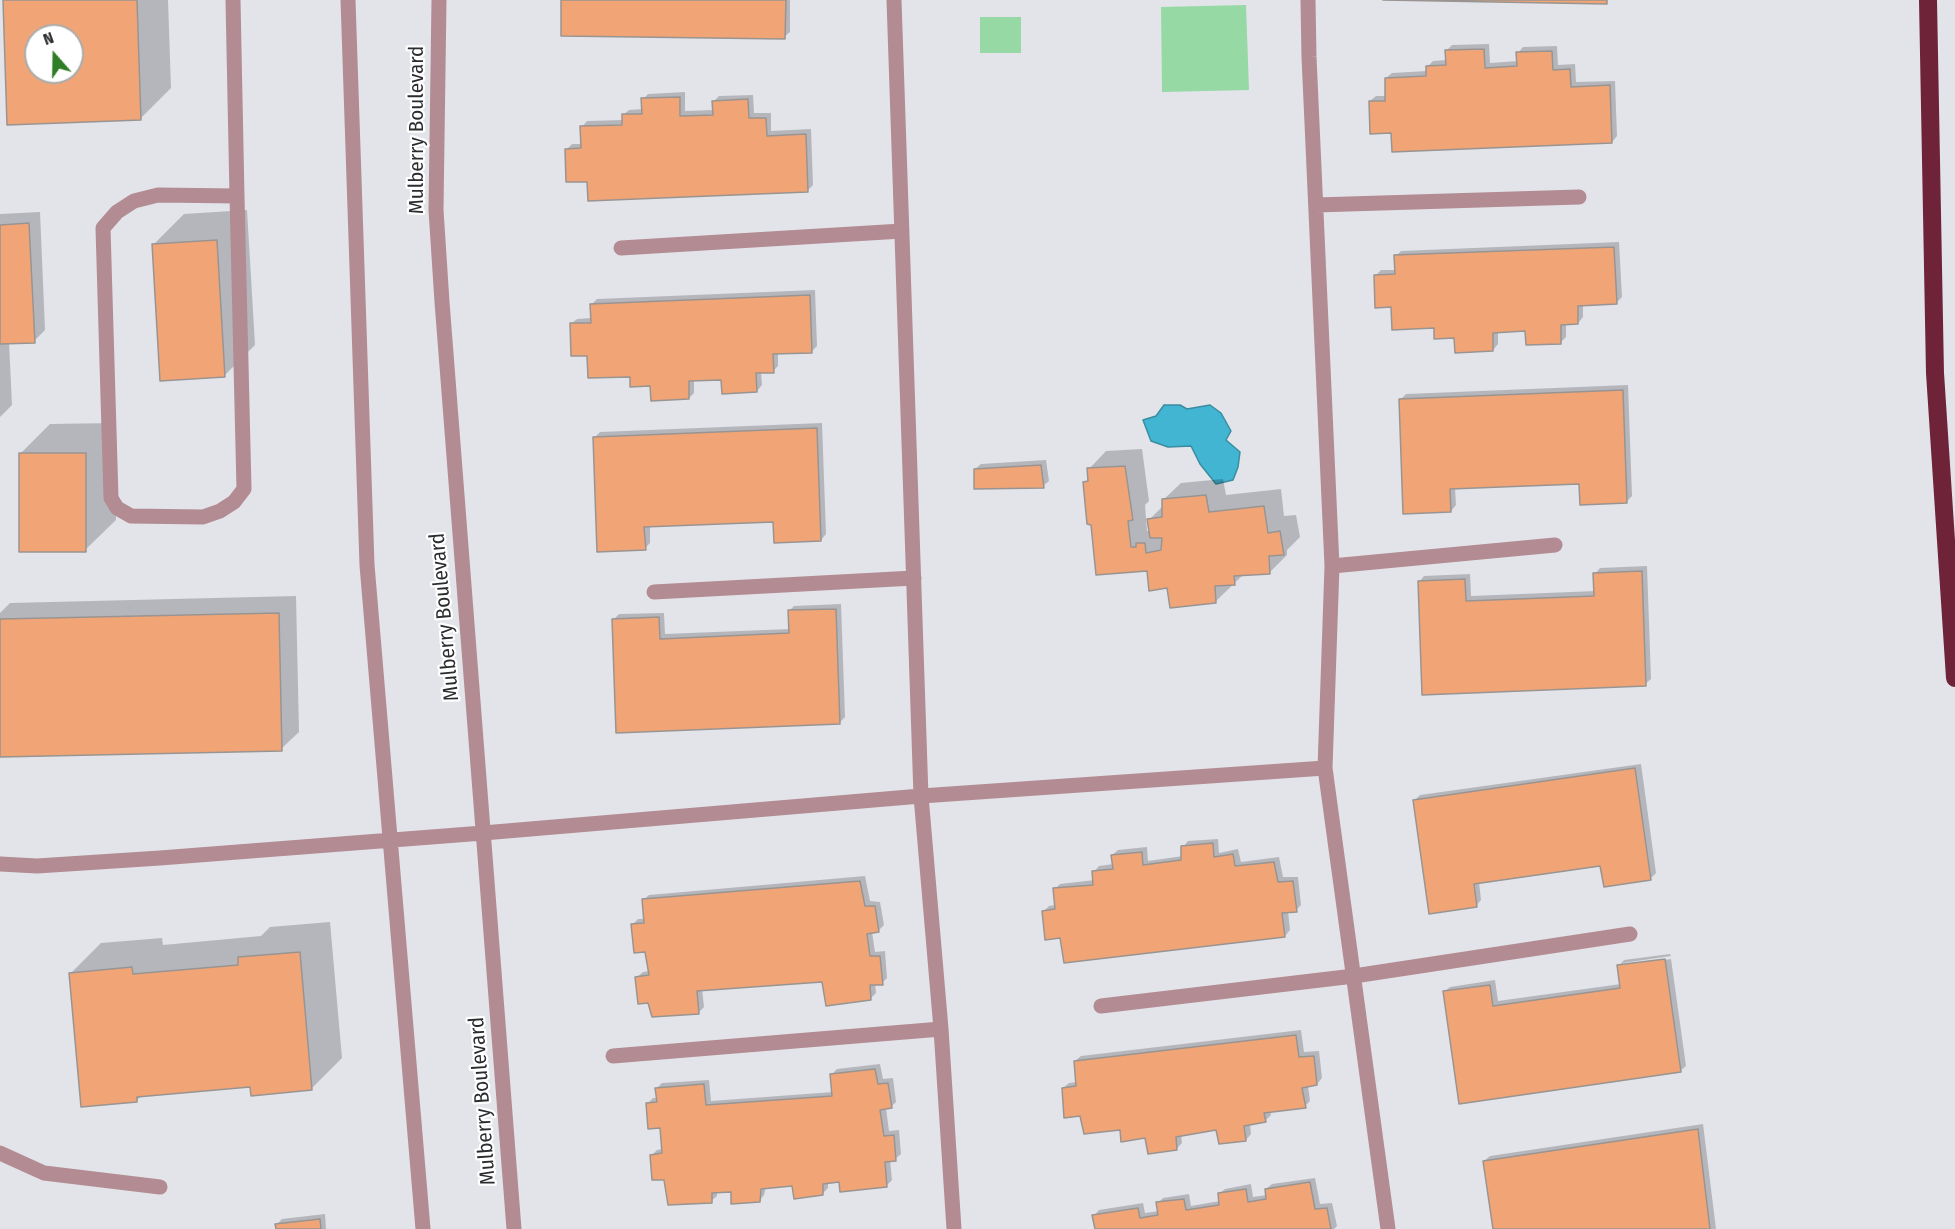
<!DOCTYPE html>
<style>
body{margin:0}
#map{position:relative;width:1955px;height:1229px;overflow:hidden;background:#e2e4ea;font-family:"Fira Sans Condensed",sans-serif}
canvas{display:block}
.north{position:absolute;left:24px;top:24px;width:60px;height:60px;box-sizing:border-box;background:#fff;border:2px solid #aaabab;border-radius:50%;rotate:340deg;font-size:16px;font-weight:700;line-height:24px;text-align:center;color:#2b2c2e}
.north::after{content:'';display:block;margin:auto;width:21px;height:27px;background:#307d27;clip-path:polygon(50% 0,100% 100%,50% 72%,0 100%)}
</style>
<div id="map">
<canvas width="1955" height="1229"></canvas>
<div class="north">N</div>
</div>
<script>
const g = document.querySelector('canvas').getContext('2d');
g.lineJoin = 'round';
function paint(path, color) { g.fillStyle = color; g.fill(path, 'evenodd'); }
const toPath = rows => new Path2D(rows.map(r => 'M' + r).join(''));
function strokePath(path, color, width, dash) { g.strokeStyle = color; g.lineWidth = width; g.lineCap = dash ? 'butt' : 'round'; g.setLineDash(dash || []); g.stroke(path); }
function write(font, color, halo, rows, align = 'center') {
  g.font = font + ' "Fira Sans Condensed",sans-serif'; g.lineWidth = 4.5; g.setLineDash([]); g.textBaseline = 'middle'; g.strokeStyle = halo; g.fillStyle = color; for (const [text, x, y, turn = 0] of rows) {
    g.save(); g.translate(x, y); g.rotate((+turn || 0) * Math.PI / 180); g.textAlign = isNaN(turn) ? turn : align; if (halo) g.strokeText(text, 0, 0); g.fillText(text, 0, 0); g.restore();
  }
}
const green = toPath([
 [1246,5,1249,90,1162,92,1161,7],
 [980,17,1021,17,1021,53,980,53]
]);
const water = toPath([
 [1164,405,1180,405,1187,409,1210,405,1221,413,1231,431,1226,440,1240,452,1238,467,1233,480,1216,484,1200,464,1191,446,1168,447,1151,441,1143,420,1156,416,1164,405]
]);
const shadow = toPath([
 [4,0,168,0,171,88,141,118,9,123],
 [36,36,72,36,72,72,36,72],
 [563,0,790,0,790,32,784,37],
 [1489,44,1490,63,1518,61,1518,53,1523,47,1557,46,1558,65,1575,64,1576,82,1615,81,1617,136,1612,142,1393,132,1370,101,1376,96,1387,96,1386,78,1392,73,1427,71,1427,67,1433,61,1447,60,1447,50,1452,45],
 [685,92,685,111,714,110,714,101,719,96,753,95,754,113,771,113,771,131,811,129,813,185,808,190,589,180,566,150,572,144,582,144,582,127,587,121,623,120,623,115,629,110,643,109,643,99,648,94],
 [247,210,255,345,225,375,154,244,184,214],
 [40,212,45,330,34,341,9,342,12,405,0,417,0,214],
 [1619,242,1622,297,1616,303,1583,304,1583,317,1578,323,1566,323,1566,337,1561,342,1527,329,1498,331,1498,344,1493,350,1456,336,1393,306,1375,276,1381,270,1396,270,1396,256,1401,251],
 [815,290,817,346,812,351,778,353,778,366,773,371,761,372,762,385,757,391,722,378,694,379,694,393,689,398,652,385,589,354,571,324,577,319,592,318,592,304,597,299],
 [1628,385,1632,496,1627,501,1580,482,1455,488,1456,505,1451,511,1400,400,1406,394],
 [115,423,116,520,85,550,20,454,50,424],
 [822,423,826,534,821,540,775,520,650,525,650,543,645,548,594,438,600,432],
 [1142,449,1149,501,1145,505,1147,531,1151,531,1148,521,1164,505,1163,500,1181,483,1223,479,1226,495,1281,489,1284,516,1296,515,1300,537,1287,550,1287,555,1270,572,1244,574,1215,602,1168,586,1093,524,1085,483,1089,478,1089,469,1106,451],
 [1046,460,1049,481,1043,486,975,469,981,464],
 [1647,566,1651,679,1645,684,1419,582,1424,576,1470,574,1471,596,1596,591,1595,574,1600,568],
 [296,596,299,732,281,749,0,756,0,613,10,603],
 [841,604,845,717,840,722,613,620,619,614,664,613,665,634,790,629,789,611,794,606],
 [1641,764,1656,873,1650,879,1602,864,1479,882,1481,900,1476,906,1415,800,1420,795],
 [1218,839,1219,853,1238,849,1241,862,1279,857,1283,877,1298,877,1301,905,1296,910,1288,911,1290,930,1285,936,1062,937,1043,912,1049,906,1056,905,1055,889,1060,884,1095,880,1094,872,1099,866,1114,864,1112,855,1118,850,1147,847,1148,861,1183,856,1183,847,1188,841],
 [865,876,870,901,880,902,884,925,878,931,872,932,875,952,885,951,887,978,882,983,875,983,876,993,870,999,823,980,702,989,704,1007,698,1013,649,1001,637,977,643,972,650,971,646,951,633,924,638,919,645,919,643,900,649,895],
 [330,922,342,1058,311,1089,252,1086,142,1095,137,1100,71,973,101,943,162,938,163,945,261,936,270,927],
 [1670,954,1671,956,1623,963,1623,966,1671,959,1686,1066,1680,1071,1444,992,1450,987,1495,980,1498,1001,1621,984,1619,966,1624,960],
 [1301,1030,1304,1052,1319,1051,1322,1078,1317,1084,1308,1086,1310,1101,1305,1106,1270,1111,1271,1115,1265,1121,1250,1124,1251,1134,1246,1140,1217,1128,1181,1134,1182,1143,1177,1148,1082,1115,1063,1088,1069,1083,1077,1082,1075,1061,1081,1056],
 [880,1064,883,1079,893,1078,896,1102,891,1107,886,1108,889,1131,899,1130,901,1154,895,1159,890,1160,892,1180,887,1185,840,1181,828,1182,828,1188,822,1194,794,1184,766,1187,764,1195,759,1201,732,1190,717,1191,717,1196,711,1201,666,1178,652,1155,657,1150,663,1149,661,1126,648,1103,653,1098,657,1098,656,1089,662,1083,709,1080,711,1101,833,1092,832,1074,837,1069],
 [1703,1124,1716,1229,1494,1229,1484,1161,1490,1156],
 [1315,1178,1320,1204,1332,1203,1337,1226,1334,1229,1096,1229,1094,1216,1099,1210,1143,1203,1145,1213,1159,1211,1158,1203,1163,1198,1189,1194,1191,1206,1220,1201,1219,1194,1225,1189,1251,1184,1253,1197,1267,1195,1266,1189,1272,1184],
 [325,1214,326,1229,277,1229,277,1224,282,1219]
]);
const building = toPath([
 [3,0,137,0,141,120,7,125,3,0],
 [36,36,72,36,72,72,36,72,36,36],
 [561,0,786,0,785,39,561,36,561,0],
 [1383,0,1607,0,1607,4,1383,0],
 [1484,49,1485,68,1517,66,1516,52,1552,51,1553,70,1570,69,1571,87,1610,85,1612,143,1392,152,1391,133,1370,134,1369,101,1385,101,1385,78,1426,76,1426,66,1446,65,1445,50,1484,49],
 [680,97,680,116,713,115,712,101,748,99,749,118,766,118,767,136,806,134,808,192,588,201,587,182,566,182,565,149,581,148,580,126,622,125,622,114,642,114,641,98,680,97],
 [29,223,35,343,0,344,0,225,29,223],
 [217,240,225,377,160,381,152,244,217,240],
 [1614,247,1617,304,1578,306,1578,324,1561,325,1561,344,1526,345,1525,331,1493,333,1493,351,1455,353,1454,338,1434,339,1434,328,1392,330,1391,307,1375,308,1374,275,1395,274,1394,255,1614,247],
 [810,295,812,353,773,354,774,373,756,373,757,392,722,394,721,380,689,381,689,399,651,401,650,386,630,387,630,377,588,378,587,356,571,356,570,323,591,323,590,304,810,295],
 [1623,390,1627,503,1580,505,1579,484,1450,489,1451,512,1403,514,1399,399,1623,390],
 [817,428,821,541,774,543,773,522,644,527,646,550,597,552,593,437,817,428],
 [19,453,86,453,86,552,19,552,19,453],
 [1041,465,1044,488,974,489,974,469,1041,465],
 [1125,466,1133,520,1128,521,1131,547,1136,547,1136,543,1145,543,1146,553,1161,550,1162,538,1150,538,1147,519,1162,517,1162,499,1206,495,1209,512,1264,506,1268,533,1280,531,1284,555,1269,556,1270,574,1234,576,1235,585,1215,586,1216,603,1170,608,1167,588,1149,591,1147,571,1096,575,1091,525,1087,524,1083,482,1088,481,1087,468,1125,466],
 [1642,571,1646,686,1422,695,1418,581,1465,579,1466,601,1594,596,1593,573,1642,571],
 [836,609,840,724,616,733,612,619,659,617,660,639,789,633,788,610,836,609],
 [279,613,282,751,0,757,0,619,279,613],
 [1635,768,1651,880,1604,887,1600,866,1474,884,1477,907,1429,914,1413,800,1635,768],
 [1213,843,1214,857,1233,854,1235,866,1274,862,1278,882,1293,881,1297,912,1282,913,1285,937,1064,963,1060,938,1045,940,1042,911,1055,909,1053,888,1093,885,1092,871,1113,869,1111,855,1142,852,1143,865,1181,860,1181,846,1213,843],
 [860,881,865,906,875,906,879,932,867,934,870,956,880,956,883,985,870,985,871,1000,826,1006,822,982,697,991,699,1014,652,1017,648,1003,638,1004,635,977,649,975,645,952,634,953,631,924,644,923,642,899,860,881],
 [300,952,312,1090,251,1096,250,1087,137,1097,137,1102,81,1107,69,973,132,967,133,974,238,965,238,957,300,952],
 [1665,959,1681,1072,1459,1104,1443,991,1490,985,1493,1006,1620,988,1617,965,1665,959],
 [1296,1035,1299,1057,1314,1056,1317,1085,1302,1088,1306,1108,1264,1113,1266,1122,1244,1126,1246,1141,1219,1144,1216,1130,1176,1137,1177,1150,1148,1154,1145,1138,1121,1142,1120,1130,1084,1134,1080,1116,1064,1118,1062,1088,1076,1086,1074,1061,1296,1035],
 [875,1069,878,1084,888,1083,892,1108,880,1110,884,1136,894,1135,896,1161,885,1162,887,1187,840,1192,839,1182,823,1184,823,1195,794,1199,792,1186,761,1189,760,1202,731,1204,731,1192,712,1193,712,1203,668,1205,664,1180,652,1180,650,1155,662,1153,660,1128,648,1129,646,1103,657,1102,655,1088,704,1084,706,1105,832,1096,830,1074,875,1069],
 [1698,1129,1710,1229,1493,1229,1483,1161,1698,1129],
 [1310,1182,1315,1209,1327,1208,1331,1229,1095,1229,1092,1215,1138,1208,1140,1218,1158,1215,1156,1202,1184,1199,1186,1210,1219,1205,1218,1193,1246,1189,1248,1202,1266,1199,1265,1189,1310,1182],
 [320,1219,321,1229,276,1229,275,1224,320,1219]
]);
const service = toPath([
 [233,0,237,196,244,489,234,502,220,511,203,517,131,516,117,508,111,498,103,228,117,212,134,201,158,195,237,196],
 [894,0,921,796,941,1029,954,1229],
 [1308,0,1309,57,1332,566,1325,768,1388,1229],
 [1316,205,1579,197],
 [621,248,902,231],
 [1332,566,1555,545],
 [654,592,914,578],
 [483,833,921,796,1325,768],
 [1101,1006,1354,976,1630,934],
 [613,1056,941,1029],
 [0,1153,44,1173,160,1187]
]);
const minor = toPath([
 [348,0,367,565,423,1229],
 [439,0,436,210,442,302,514,1229],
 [0,864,37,866,160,858,483,833]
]);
const motorway = toPath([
 [1928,0,1935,373,1955,678]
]);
const streetNames = [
 ["Mulberry Boulevard",417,130,-90],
 ["Mulberry Boulevard",445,617,-95],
 ["Mulberry Boulevard",483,1101,-94]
];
paint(green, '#97d9a5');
paint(water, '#41b5d2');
strokePath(water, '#3a8ca1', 1.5);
paint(shadow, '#0003');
paint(building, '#f1a576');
strokePath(building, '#999491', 1.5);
strokePath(service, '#b38b92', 15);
strokePath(minor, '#b38b92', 15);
strokePath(motorway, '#6f2339', 18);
write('21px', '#2b2c2e', '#fff', streetNames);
</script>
